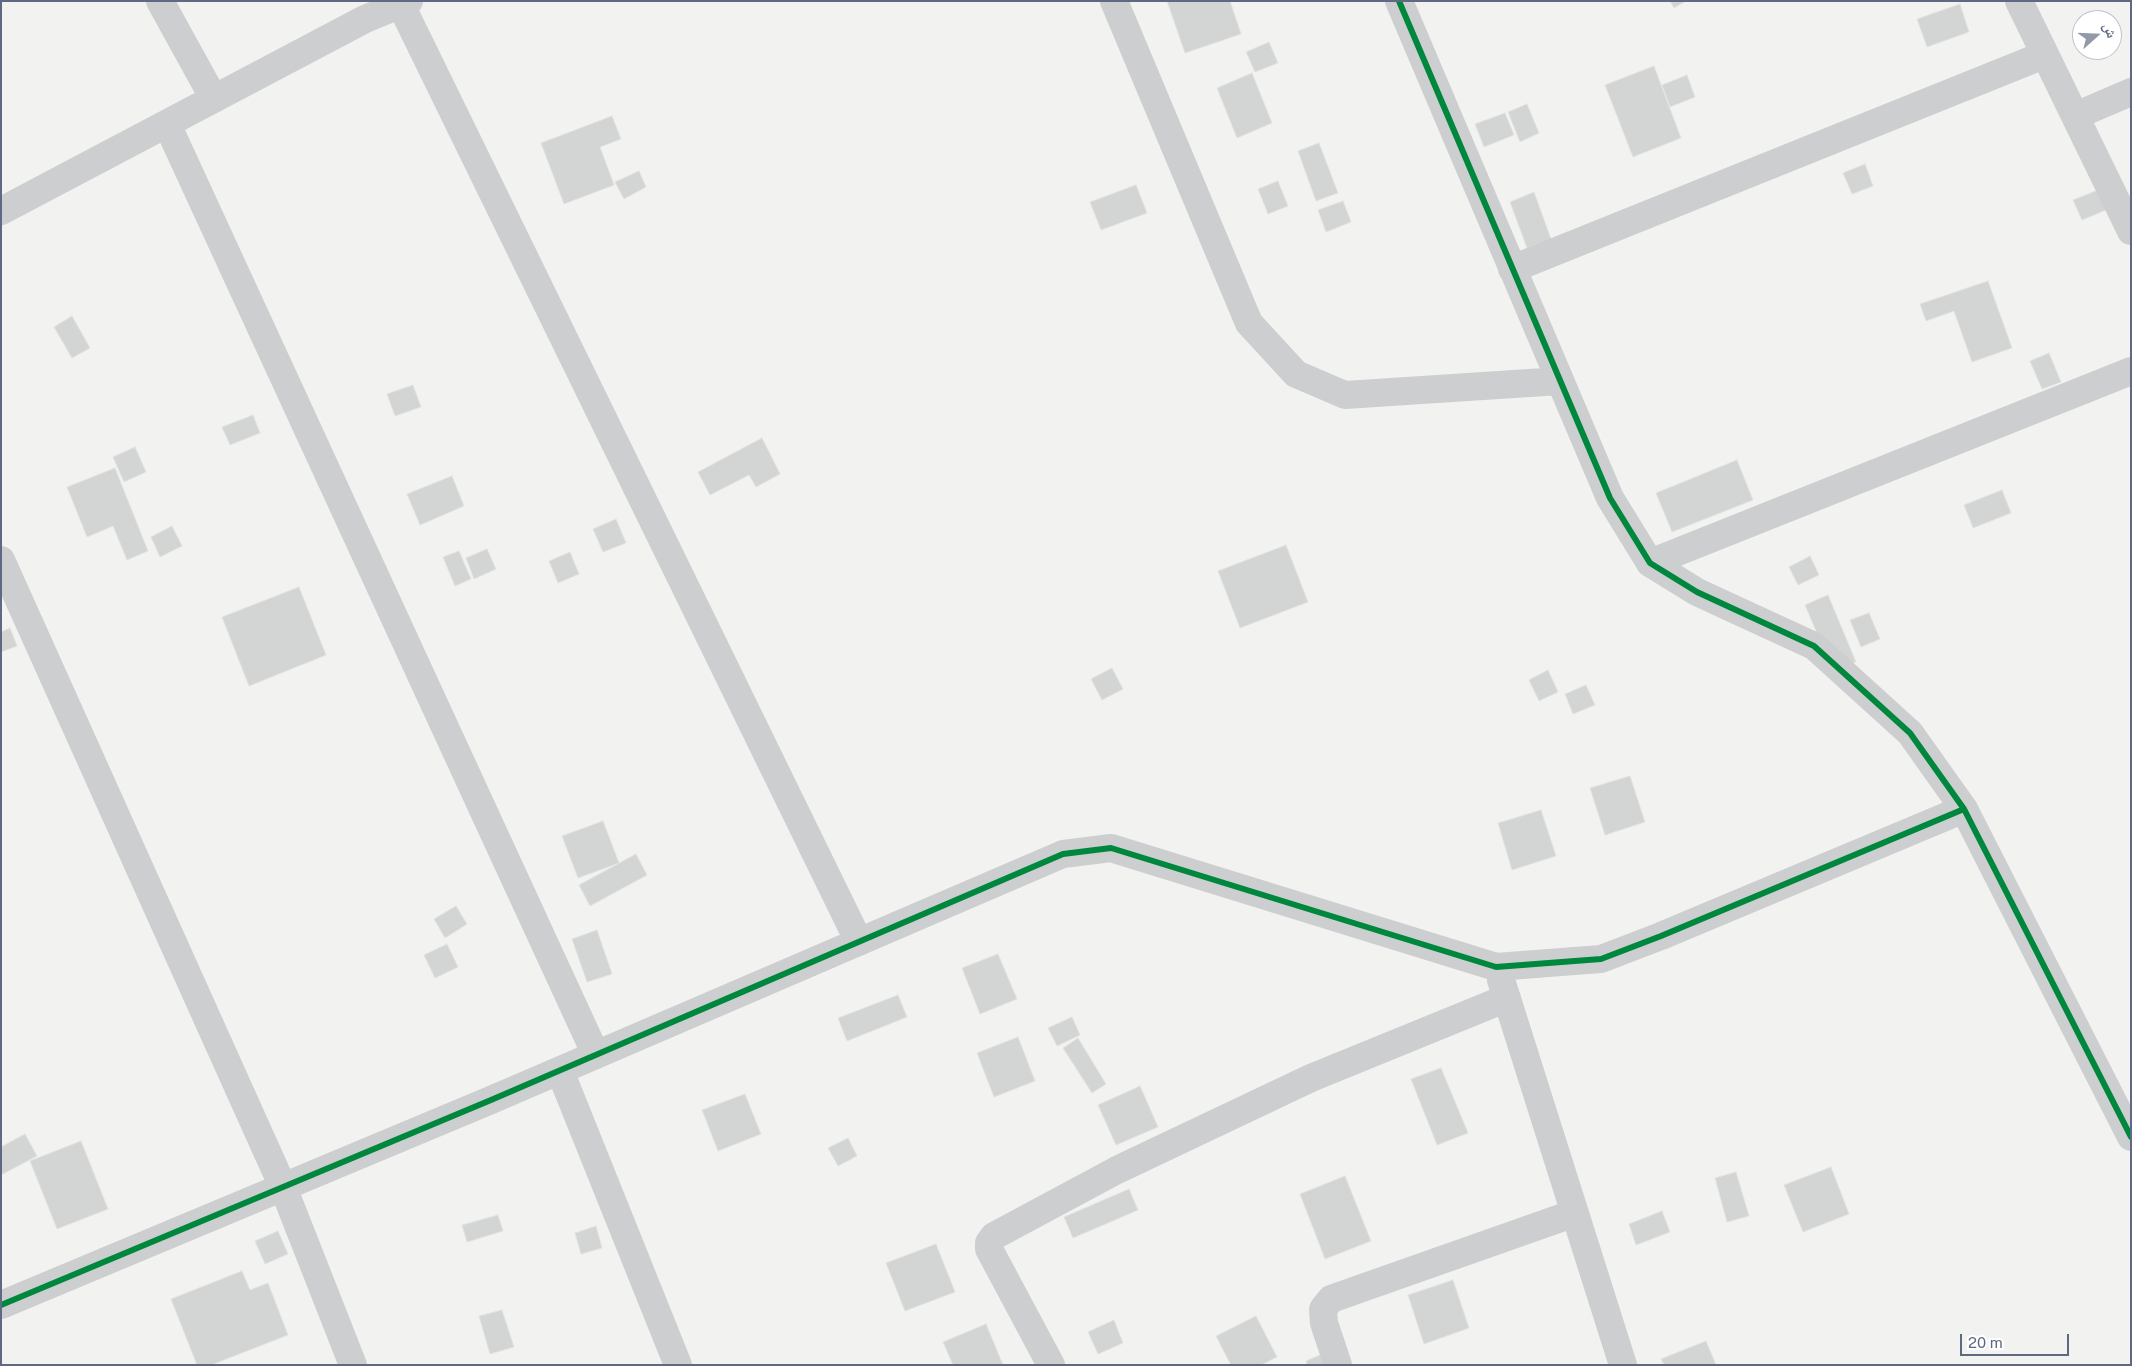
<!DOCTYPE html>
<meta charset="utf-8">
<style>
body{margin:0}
#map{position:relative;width:2132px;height:1366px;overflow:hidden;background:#f2f3f0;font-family:"Public Sans","Noto Naskh Arabic",sans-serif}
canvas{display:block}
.frame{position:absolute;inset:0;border:2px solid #606983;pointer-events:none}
.north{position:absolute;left:2072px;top:10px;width:50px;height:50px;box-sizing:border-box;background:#fff;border:1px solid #bfc3cd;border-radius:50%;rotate:70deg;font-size:14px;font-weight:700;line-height:20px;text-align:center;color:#606983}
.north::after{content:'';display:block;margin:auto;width:18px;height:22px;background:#9399a9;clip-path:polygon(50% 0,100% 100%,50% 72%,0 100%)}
.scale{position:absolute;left:1960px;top:1334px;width:109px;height:22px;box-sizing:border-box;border:2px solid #606983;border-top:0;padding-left:6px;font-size:15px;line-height:18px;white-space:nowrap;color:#606983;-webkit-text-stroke:4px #fff;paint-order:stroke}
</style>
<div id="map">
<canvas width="2132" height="1366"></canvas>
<div class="frame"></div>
<div class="north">ش</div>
<div class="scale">20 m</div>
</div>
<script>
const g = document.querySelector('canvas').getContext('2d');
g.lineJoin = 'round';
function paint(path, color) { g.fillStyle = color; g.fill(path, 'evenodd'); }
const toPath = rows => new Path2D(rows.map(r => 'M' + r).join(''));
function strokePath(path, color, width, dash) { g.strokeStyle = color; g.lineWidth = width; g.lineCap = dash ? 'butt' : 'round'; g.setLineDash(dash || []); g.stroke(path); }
const building = toPath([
 [1167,1,1230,1,1241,34,1185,53,1167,1],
 [1670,1,1686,1,1674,8,1670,1],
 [1960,4,1969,32,1927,47,1917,19,1960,4],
 [1269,42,1278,63,1255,72,1246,52,1269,42],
 [1654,66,1681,138,1633,157,1605,85,1654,66],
 [1252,73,1272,123,1237,138,1217,88,1252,73],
 [1687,75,1695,97,1670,107,1662,85,1687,75],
 [1527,104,1539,133,1520,142,1508,112,1527,104],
 [1505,113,1514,135,1484,147,1475,124,1505,113],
 [612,116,621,139,600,147,614,185,564,204,541,143,612,116],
 [1319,143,1338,193,1316,201,1298,151,1319,143],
 [1865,164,1873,186,1852,194,1843,173,1865,164],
 [639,171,646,187,624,199,615,182,639,171],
 [1278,181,1288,206,1268,214,1258,189,1278,181],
 [1136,185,1147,213,1101,230,1090,202,1136,185],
 [2098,190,2106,210,2082,220,2073,200,2098,190],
 [1534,192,1551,239,1527,248,1510,202,1534,192],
 [1343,201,1351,222,1326,232,1318,210,1343,201],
 [1988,281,2012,348,1972,362,1954,311,1926,321,1920,304,1988,281],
 [72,316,90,348,72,358,54,327,72,316],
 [2049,353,2061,382,2042,389,2030,361,2049,353],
 [413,385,421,407,395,416,387,394,413,385],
 [253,415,260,433,230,445,222,427,253,415],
 [762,438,780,474,756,487,749,475,710,495,698,472,762,438],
 [135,447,146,472,124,482,113,457,135,447],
 [1737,460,1753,500,1672,532,1656,493,1737,460],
 [115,468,148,551,127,560,113,526,87,537,67,487,115,468],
 [452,476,464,506,420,525,407,494,452,476],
 [2002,490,2011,513,1973,528,1964,505,2002,490],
 [616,519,626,543,603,552,593,529,616,519],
 [172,526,182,546,160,557,151,537,172,526],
 [1286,545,1308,602,1240,628,1218,571,1286,545],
 [487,549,496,569,474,579,466,558,487,549],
 [459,551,471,579,455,586,443,557,459,551],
 [570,552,579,574,558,583,549,561,570,552],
 [1810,556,1819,575,1798,585,1789,567,1810,556],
 [299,587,326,655,249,686,222,617,299,587],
 [1828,595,1856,662,1833,671,1805,605,1828,595],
 [1869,613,1880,639,1861,647,1850,620,1869,613],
 [10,628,17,646,1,652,1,632,10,628],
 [1112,668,1123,689,1102,700,1091,679,1112,668],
 [1548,670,1558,692,1539,701,1529,680,1548,670],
 [1586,685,1595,705,1573,714,1565,694,1586,685],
 [1630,776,1645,822,1605,835,1590,788,1630,776],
 [1541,810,1556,856,1512,870,1498,823,1541,810],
 [603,821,619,863,578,878,562,836,603,821],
 [636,854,647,875,590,906,579,885,636,854],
 [456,906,467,924,445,938,434,919,456,906],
 [597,930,612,974,587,982,572,939,597,930],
 [447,944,458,967,435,978,424,955,447,944],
 [998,954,1017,999,980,1014,962,968,998,954],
 [898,995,907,1017,847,1041,838,1018,898,995],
 [1072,1017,1080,1035,1057,1046,1048,1028,1072,1017],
 [1018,1037,1035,1081,994,1097,977,1053,1018,1037],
 [1078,1038,1106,1084,1092,1093,1063,1048,1078,1038],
 [1441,1068,1468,1133,1437,1145,1411,1079,1441,1068],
 [1140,1086,1158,1127,1116,1145,1098,1105,1140,1086],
 [745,1094,761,1134,718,1151,702,1110,745,1094],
 [25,1134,37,1156,1,1175,1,1147,25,1134],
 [848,1138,857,1156,838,1166,828,1148,848,1138],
 [81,1141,108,1209,57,1229,30,1161,81,1141],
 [1831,1167,1849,1214,1803,1232,1784,1185,1831,1167],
 [1736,1172,1749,1216,1727,1222,1715,1178,1736,1172],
 [1345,1176,1371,1241,1325,1259,1300,1194,1345,1176],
 [1129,1189,1138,1210,1073,1238,1064,1217,1129,1189],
 [1662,1211,1670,1232,1636,1245,1629,1224,1662,1211],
 [498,1215,503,1231,467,1242,462,1225,498,1215],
 [596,1226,602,1248,581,1254,575,1233,596,1226],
 [278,1231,288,1254,265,1264,255,1241,278,1231],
 [936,1244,955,1292,905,1311,886,1263,936,1244],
 [242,1271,250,1290,268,1283,288,1335,211,1365,197,1365,171,1299,242,1271],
 [1453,1280,1469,1328,1424,1344,1408,1295,1453,1280],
 [502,1310,514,1347,490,1354,479,1316,502,1310],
 [1256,1316,1277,1357,1261,1365,1231,1365,1216,1336,1256,1316],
 [1114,1320,1123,1343,1098,1354,1088,1332,1114,1320],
 [986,1324,1003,1365,953,1365,943,1342,986,1324],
 [1706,1341,1716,1365,1664,1365,1661,1359,1706,1341],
 [1329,1351,1335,1365,1307,1365,1306,1361,1329,1351]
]);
const minor = toPath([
 [160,1,214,99],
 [1114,1,1249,323,1296,374,1345,395,1560,381],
 [1399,1,1610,498,1650,563,1697,592,1814,646,1910,733,1964,809,2131,1137],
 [2019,1,2131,231],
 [401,5,859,942],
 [2075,116,2131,92],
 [167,124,596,1055],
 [1,211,365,19,409,1],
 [1512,269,2044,55],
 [1,560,283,1187,353,1365],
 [1650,563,2131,371],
 [1501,980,1623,1365],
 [560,1071,678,1365],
 [1,1305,491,1100,1063,854,1111,848,1496,967,1601,959,1661,936,1964,809],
 [1051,1365,989,1249,989,1243,994,1236,1117,1170,1311,1078,1507,998],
 [1338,1365,1324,1323,1323,1309,1331,1299,1575,1213]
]);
const cycleway = toPath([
 [1399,1,1610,498,1650,563,1697,592,1814,646,1910,733,1964,809,2131,1137],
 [1,1305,491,1100,1063,854,1111,848,1496,967,1601,959,1661,936,1964,809]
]);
paint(building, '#d3d4d4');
strokePath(building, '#e2e2e0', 1);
strokePath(minor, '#cdcecf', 28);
strokePath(cycleway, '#00873e', 6);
</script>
